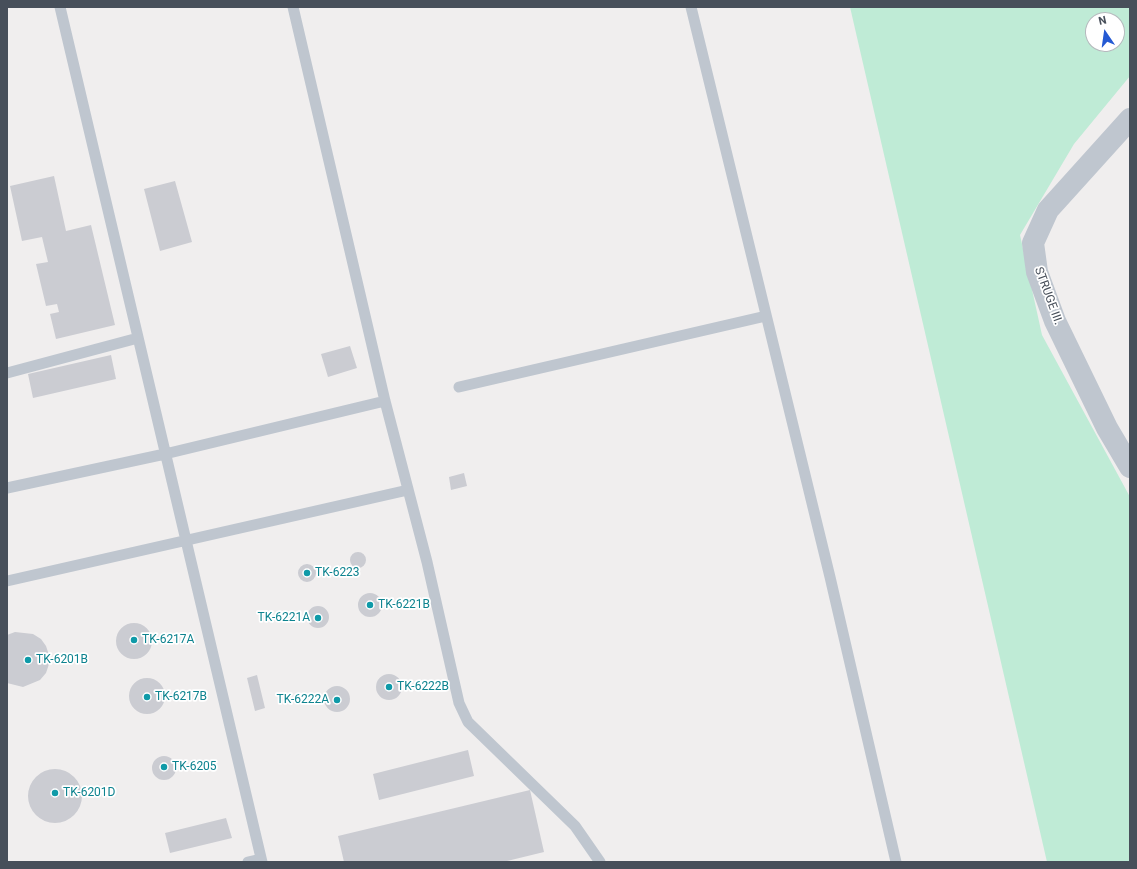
<!DOCTYPE html>
<style>
body{margin:0}
#map{position:relative;width:1137px;height:869px;overflow:hidden;background:#f0eeee;font-family:Roboto,sans-serif}
canvas{display:block}
.frame{position:absolute;inset:0;border:8px solid #474f5a;pointer-events:none}
.north{position:absolute;left:1085px;top:12px;width:40px;height:40px;box-sizing:border-box;background:#fff;border:1px solid #b5b9bd;border-radius:50%;rotate:347deg;font-size:11px;font-weight:700;line-height:16px;text-align:center;color:#474f5a}
.north::after{content:'';display:block;margin:auto;width:14px;height:18px;background:#255ad3;clip-path:polygon(50% 0,100% 100%,50% 72%,0 100%)}
</style>
<div id="map">
<canvas width="1137" height="869"></canvas>
<div class="frame"></div>
<div class="north">N</div>
</div>
<script>
const g = document.querySelector('canvas').getContext('2d');
g.lineJoin = 'round';
function paint(path, color) { g.fillStyle = color; g.fill(path, 'evenodd'); }
const toPath = rows => new Path2D(rows.map(r => 'M' + r).join(''));
function strokePath(path, color, width, dash) { g.strokeStyle = color; g.lineWidth = width; g.lineCap = dash ? 'butt' : 'round'; g.setLineDash(dash || []); g.stroke(path); }
function write(font, color, halo, rows, align = 'center') {
  g.font = font + ' Roboto,sans-serif'; g.lineWidth = 3.5; g.setLineDash([]); g.textBaseline = 'middle'; g.strokeStyle = halo; g.fillStyle = color; for (const [text, x, y, turn = 0] of rows) {
    g.save(); g.translate(x, y); g.rotate((+turn || 0) * Math.PI / 180); g.textAlign = isNaN(turn) ? turn : align; if (halo) g.strokeText(text, 0, 0); g.fillText(text, 0, 0); g.restore();
  }
}
const green = toPath([
 [850,7,1130,7,1130,76,1074,144,1020,235,1042,335,1130,497,1130,862,1047,862],
 [1093,20,1117,20,1117,44,1093,44]
]);
const building = toPath([
 [54,176,66,231,91,225,115,325,56,339,50,314,59,312,57,304,46,306,36,264,48,262,42,237,22,241,10,186],
 [175,181,192,242,160,251,144,189],
 [350,346,357,368,328,377,321,354],
 [111,355,116,379,33,398,28,374],
 [464,473,467,486,451,490,449,477],
 '350 560a8 8 0 1 1 16 0a8 8 0 1 1-16 0Z',
 '298 573a9 9 0 1 1 18 0a9 9 0 1 1-18 0Z',
 '358 605a12 12 0 1 1 24 0a12 12 0 1 1-24 0Z',
 '307 617a11 11 0 1 1 22 0a11 11 0 1 1-22 0Z',
 '116 641a18 18 0 1 1 36 0a18 18 0 1 1-36 0Z',
 [15,632,33,634,41,639,46,646,49,655,49,664,46,673,40,680,23,687,7,683,7,635],
 '376 687a13 13 0 1 1 26 0a13 13 0 1 1-26 0Z',
 [257,675,265,708,255,711,247,678],
 '129 696a18 18 0 1 1 36 0a18 18 0 1 1-36 0Z',
 '324 699a13 13 0 1 1 26 0a13 13 0 1 1-26 0Z',
 [468,750,474,776,379,800,373,774],
 '152 768a12 12 0 1 1 24 0a12 12 0 1 1-24 0Z',
 '28 796a27 27 0 1 1 54 0a27 27 0 1 1-54 0Z',
 [530,790,544,852,503,862,344,862,338,836],
 [226,818,232,838,170,853,165,833]
]);
const service = toPath([
 [60,7,262,862],
 [293,7,385,401,427,562,459,703,468,722,575,826,600,862],
 [691,7,830,577,896,862],
 [7,373,138,338],
 [459,387,766,316],
 [7,488,165,454,385,401],
 [7,581,408,490],
 [248,862,261,859]
]);
const minor = toPath([
 [1130,119,1048,210,1033,243,1037,272,1055,321,1107,428,1130,467]
]);
const markers = [
 [307,573,4,"#0f9aa8"],
 [370,605,4,"#0f9aa8"],
 [318,618,4,"#0f9aa8"],
 [134,640,4,"#0f9aa8"],
 [28,660,4,"#0f9aa8"],
 [389,687,4,"#0f9aa8"],
 [147,697,4,"#0f9aa8"],
 [337,700,4,"#0f9aa8"],
 [164,767,4,"#0f9aa8"],
 [55,793,4,"#0f9aa8"]
];
const streetNames = [
 ["STRUGE III.",1048,296,70]
];
const cultureNames = [
 ["TK-6223",315,573],
 ["TK-6221B",378,605],
 ["TK-6221A",310,618,"right"],
 ["TK-6217A",142,640],
 ["TK-6201B",36,660],
 ["TK-6222B",397,687],
 ["TK-6217B",155,697],
 ["TK-6222A",329,700,"right"],
 ["TK-6205",172,767],
 ["TK-6201D",63,793]
];
paint(green, '#bfebd6');
paint(building, '#cbccd2');
strokePath(service, '#bfc6cf', 11);
strokePath(minor, '#bfc6cf', 22);
for (const [x, y, r, color] of markers) { const dot = new Path2D(); dot.arc(x, y, r, 0, 2 * Math.PI); g.fillStyle = color; g.fill(dot); strokePath(dot, '#fff', 1.5); }
write('12px', '#474f5a', '#fff', streetNames);
write('12px', '#0d838f', '#fff', cultureNames, 'left');
</script>
